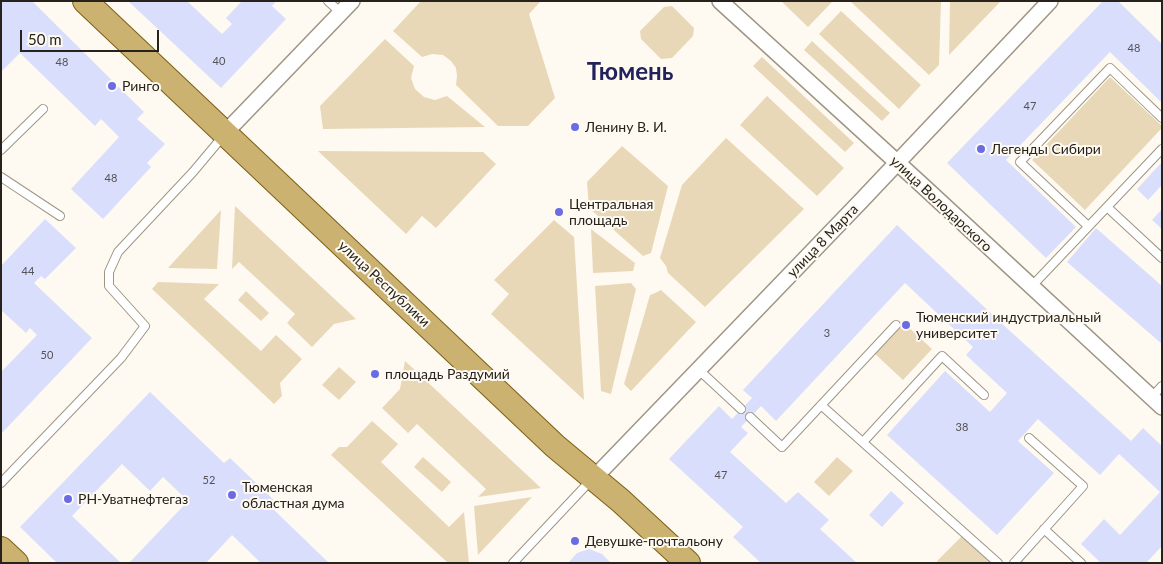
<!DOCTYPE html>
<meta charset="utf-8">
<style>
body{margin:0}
#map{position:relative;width:1163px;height:564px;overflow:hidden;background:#fefaf2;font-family:Lato,sans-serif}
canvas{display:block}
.frame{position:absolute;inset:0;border:2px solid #27231c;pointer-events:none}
.scale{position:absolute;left:20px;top:30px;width:139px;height:22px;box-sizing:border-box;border:2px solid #27231c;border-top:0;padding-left:6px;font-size:15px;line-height:18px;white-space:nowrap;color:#27231c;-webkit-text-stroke:4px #fefaf2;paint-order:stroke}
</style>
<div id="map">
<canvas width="1163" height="564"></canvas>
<div class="frame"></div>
<div class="scale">50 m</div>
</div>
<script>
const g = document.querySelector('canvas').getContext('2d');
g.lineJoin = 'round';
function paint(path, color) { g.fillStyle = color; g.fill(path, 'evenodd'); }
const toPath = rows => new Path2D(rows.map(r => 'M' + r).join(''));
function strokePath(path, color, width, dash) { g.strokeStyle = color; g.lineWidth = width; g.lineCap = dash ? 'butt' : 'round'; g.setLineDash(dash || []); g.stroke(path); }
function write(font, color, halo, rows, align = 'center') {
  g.font = font + ' Lato,sans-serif'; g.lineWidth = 4; g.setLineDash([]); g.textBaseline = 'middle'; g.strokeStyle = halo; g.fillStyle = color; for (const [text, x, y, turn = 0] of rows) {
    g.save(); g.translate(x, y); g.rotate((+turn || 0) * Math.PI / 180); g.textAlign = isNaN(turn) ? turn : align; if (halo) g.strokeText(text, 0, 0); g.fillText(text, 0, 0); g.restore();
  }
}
const green = toPath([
 [421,1,541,1,529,14,555,98,528,126,498,126,456,85,457,76,456,68,451,61,443,55,432,54,422,57,393,31],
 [781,1,831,1,832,2,808,27],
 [850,1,941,1,939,65,929,75],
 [950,1,1001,1,949,55],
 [672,6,694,28,693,36,672,58,661,59,641,39,640,31,664,7],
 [841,11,921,85,899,109,819,34],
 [385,39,414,66,411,78,415,89,424,97,435,100,447,96,485,127,323,129,320,106],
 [812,41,890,113,882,121,804,50],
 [762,57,854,143,845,152,753,66],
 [1110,77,1162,126,1162,128,1085,210,1032,160],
 [767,96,844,168,817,196,740,125],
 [726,138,804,209,705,307,668,273,666,266,660,258,682,185],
 [622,146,668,186,651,253,643,256,589,208,587,182],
 [318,151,483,152,496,164,436,228,422,216,406,234],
 [235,206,356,319,334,324,312,347,287,323,295,314,239,262,232,269],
 [221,210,217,269,168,268],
 [554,220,574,237,584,400,491,314,509,294,494,280],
 [591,229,635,263,633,271,593,273],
 [158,282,219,284,204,299,261,351,276,335,302,359,280,383,282,396,274,404,152,289],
 [631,283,636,289,611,394,601,391,595,286],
 [661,290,696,322,631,391,624,384,650,295,655,293],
 [246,291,269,313,261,321,238,300],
 [903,322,932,349,903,380,874,353],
 [405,361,541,488,478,497,486,489,417,424,408,433,382,408,400,389],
 [339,367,356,382,339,400,322,385],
 [372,421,398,444,381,462,449,527,464,512,469,563,448,563,331,455,339,447,347,447],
 [423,457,451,482,442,492,414,467],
 [837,457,853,471,829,496,814,482],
 [532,497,478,555,474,506],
 [963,535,991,563,939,563,937,561]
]);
const building = toPath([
 [1,1,32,1,144,112,137,119,165,144,147,163,151,167,103,219,71,189,119,137,101,119,95,126,20,53,1,72],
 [128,1,187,1,222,34,232,24,226,18,242,1,276,1,272,6,286,19,221,88],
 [1103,1,1118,1,1162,44,1162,103,1110,52,1006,160,1076,227,1046,258,947,163],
 [1162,162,1162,185,1148,200,1137,189],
 [1162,209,1162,229,1152,220],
 [45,219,76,248,45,279,41,276,34,283,92,338,1,434,1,372,37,335,30,328,26,333,1,310,1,266],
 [897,225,998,320,1131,441,1143,428,1162,446,1162,546,1146,563,1099,563,1100,562,1081,544,1104,519,1120,535,1160,492,1119,454,1100,475,1038,419,1018,441,1054,473,997,535,887,435,945,371,990,412,1007,393,966,355,973,347,905,283,776,421,761,406,741,427,748,433,730,452,786,503,798,492,829,520,820,529,857,563,761,563,733,537,743,527,669,459,719,406,732,419,752,398,743,390],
 [1096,228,1162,286,1162,344,1067,262],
 [150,392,224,463,230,458,277,503,272,508,329,563,261,563,232,535,206,563,129,563,188,501,163,477,150,491,122,464,72,516,121,563,57,563,20,527],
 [891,491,904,503,882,527,869,515],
 [589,549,602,554,611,563,568,563,577,553]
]);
const lane = toPath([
 [328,1,341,13],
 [1,150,43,109],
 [1,177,60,216],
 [1107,207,1162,258],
 [1088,226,1020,162,1110,68,1162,118],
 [1031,287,1162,149],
 [699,370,741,409],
 [1151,398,1162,386],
 [821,405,998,563],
 [750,417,782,447,896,325],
 [863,442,942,356,984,395],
 [1,483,121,358,145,326,109,286,109,272,118,252,193,172,224,135],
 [1044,529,1081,563],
 [513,563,592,479],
 [1014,563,1083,486,1029,438]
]);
const street = toPath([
 [720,1,923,186,1162,407],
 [225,133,352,1],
 [594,478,861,201,1050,1]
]);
const primary = toPath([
 [85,1,196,106,555,446,621,501,688,563],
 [1,549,16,563]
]);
const markers = [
 [112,86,5,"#6a6ce6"],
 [575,127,5,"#6a6ce6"],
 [981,149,5,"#6a6ce6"],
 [559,212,5,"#6a6ce6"],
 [906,325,5,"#6a6ce6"],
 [375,374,5,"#6a6ce6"],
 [232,495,5,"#6a6ce6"],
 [68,499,5,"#6a6ce6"],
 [575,541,5,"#6a6ce6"]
];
const numberNames = [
 ["48",1134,48],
 ["40",219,61],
 ["48",62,62],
 ["47",1030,106],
 ["48",111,178],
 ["44",28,271],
 ["3",827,333],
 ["50",47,355],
 ["38",962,427],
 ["47",721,475],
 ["52",209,480]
];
const poiNames = [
 ["Ринго",122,86],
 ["Ленину В. И.",585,127],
 ["Легенды Сибири",991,149],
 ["Центральная",569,204],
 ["площадь",569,220],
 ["Тюменский индустриальный",916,317],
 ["университет",916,333],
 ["площадь Раздумий",385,374],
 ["Тюменская",242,487],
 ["областная дума",242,503],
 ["РН-Уватнефтегаз",78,499],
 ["Девушке-почтальону",585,541]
];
const streetNames = [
 ["улица Володарского",941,204,43],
 ["улица 8 Марта",823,241,-46],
 ["улица Республики",384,284,43]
];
const townNames = [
 ["Тюмень",630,72]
];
paint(green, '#e8d8b8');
paint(building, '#d9defd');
strokePath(lane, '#9e9583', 10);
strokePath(street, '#9e9583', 18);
strokePath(primary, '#7c5f14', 26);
strokePath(lane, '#fff', 8);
strokePath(street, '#fff', 15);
strokePath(primary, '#cbb270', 24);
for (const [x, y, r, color] of markers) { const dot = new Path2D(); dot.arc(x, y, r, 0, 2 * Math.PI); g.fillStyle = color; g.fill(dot); strokePath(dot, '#fefaf2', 2); }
write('11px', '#545254', null, numberNames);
write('14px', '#27231c', '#fefaf2', poiNames, 'left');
write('14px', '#27231c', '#fefaf2', streetNames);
write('bold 24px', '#22225b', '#fefaf2', townNames);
</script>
